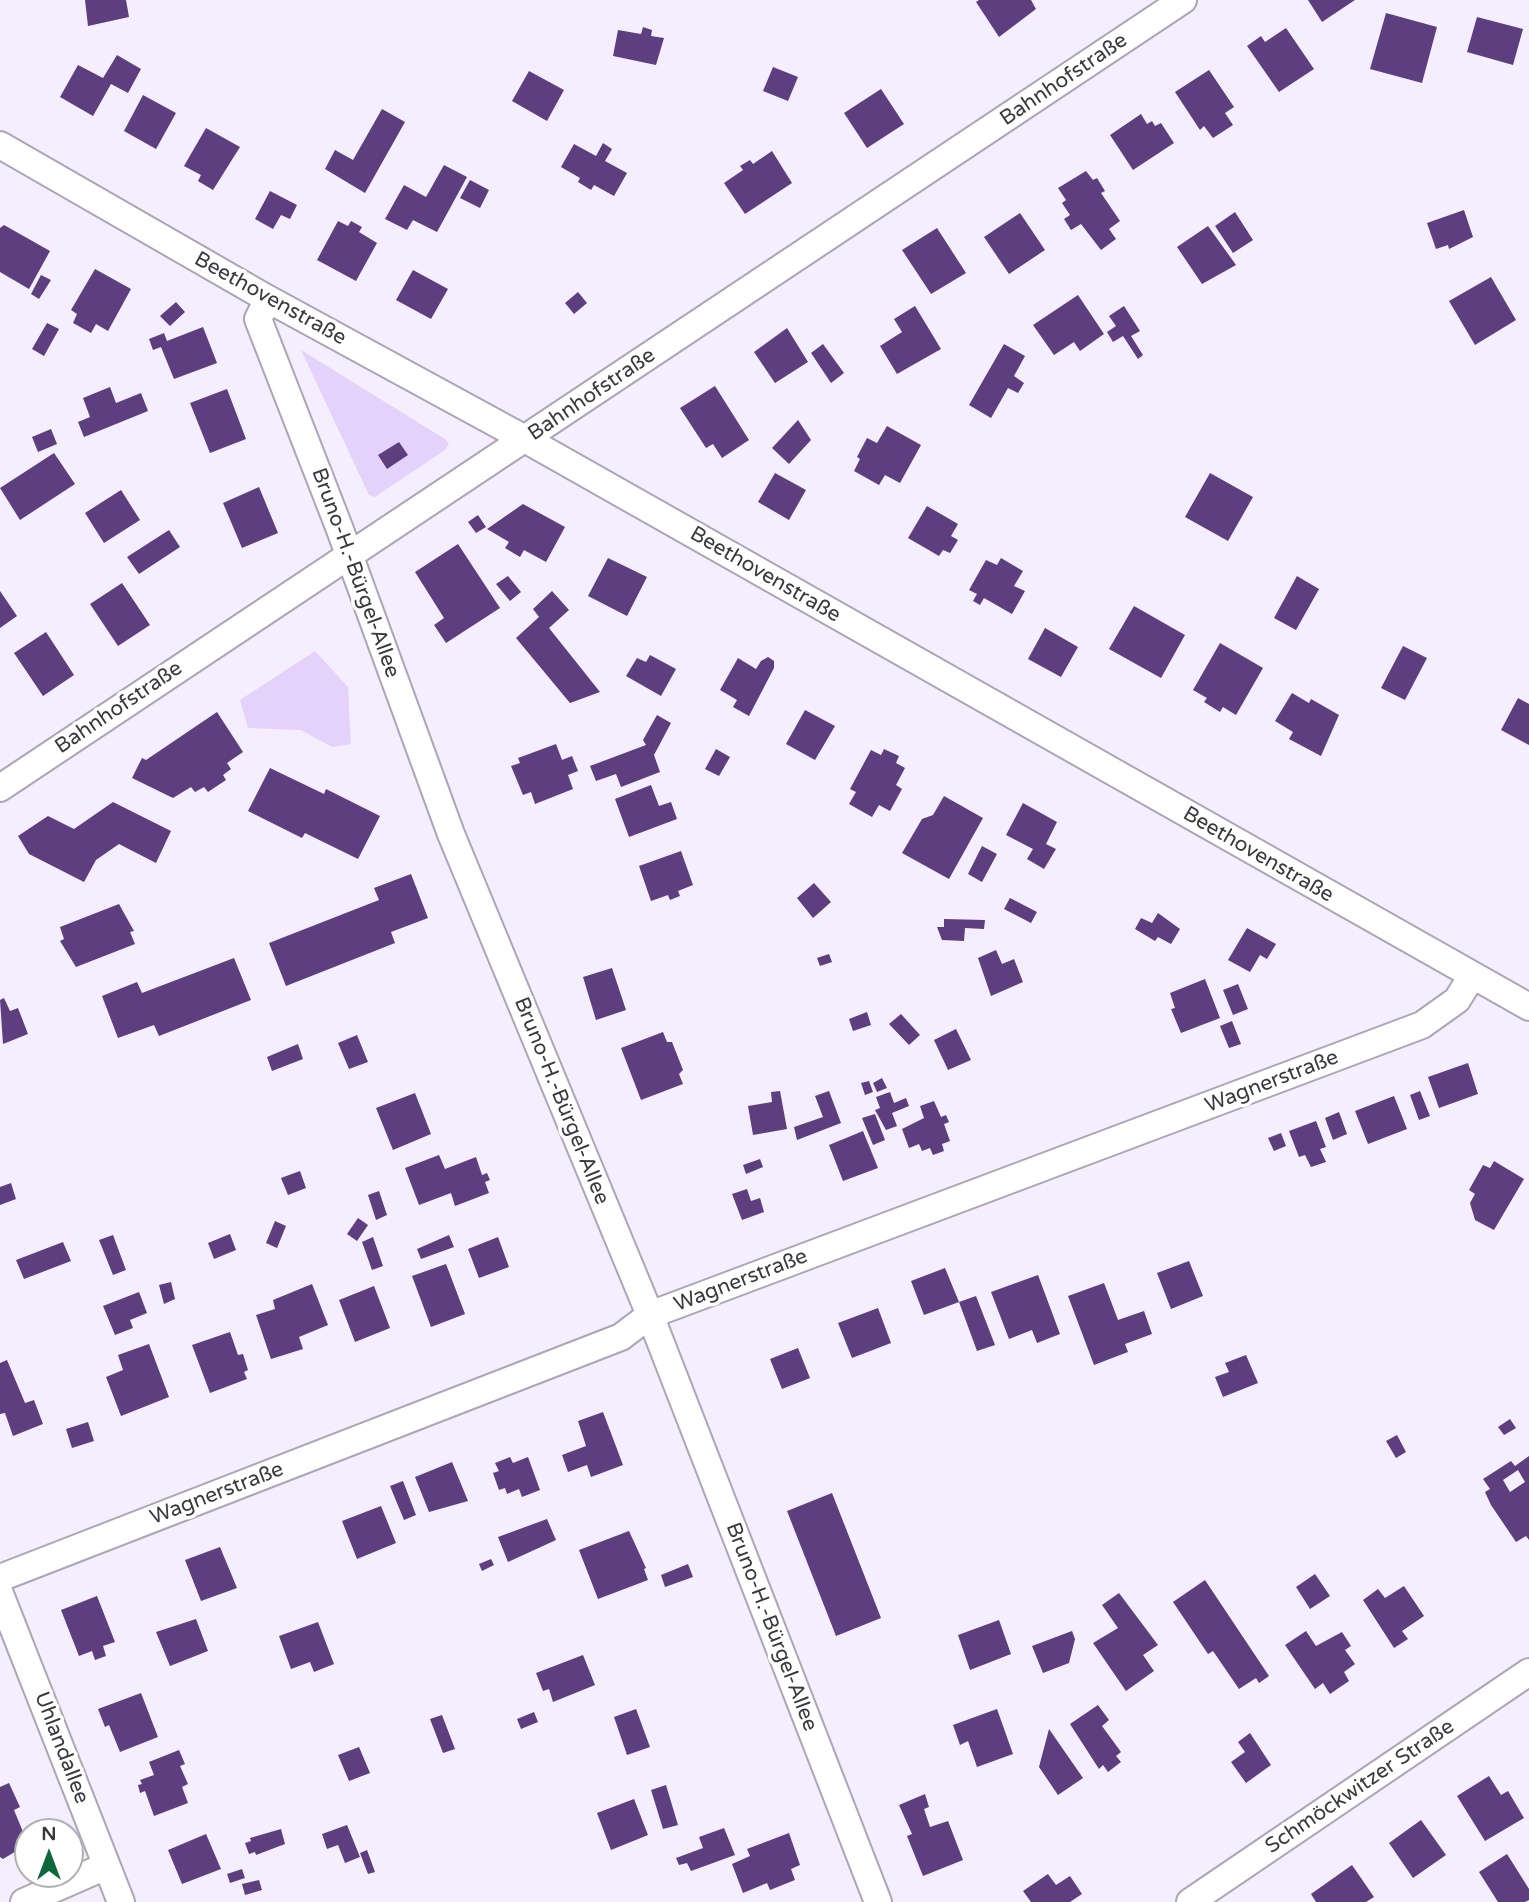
<!DOCTYPE html>
<meta charset="utf-8">
<style>
body{margin:0}
#map{position:relative;width:1529px;height:1902px;overflow:hidden;background:#f5eefe;font-family:"Varela Round",sans-serif}
canvas{display:block}
.north{position:absolute;left:14px;top:1818px;width:70px;height:70px;box-sizing:border-box;background:#fff;border:2px solid #b1afb2;border-radius:50%;rotate:0deg;font-size:19px;font-weight:700;line-height:28px;text-align:center;color:#3b383f}
.north::after{content:'';display:block;margin:auto;width:24px;height:32px;background:#0e683b;clip-path:polygon(50% 0,100% 100%,50% 72%,0 100%)}
</style>
<div id="map">
<canvas width="1529" height="1902"></canvas>
<div class="north">N</div>
</div>
<script>
const g = document.querySelector('canvas').getContext('2d');
g.lineJoin = 'round';
function paint(path, color) { g.fillStyle = color; g.fill(path, 'evenodd'); }
const toPath = rows => new Path2D(rows.map(r => 'M' + r).join(''));
function strokePath(path, color, width, dash) { g.strokeStyle = color; g.lineWidth = width; g.lineCap = dash ? 'butt' : 'round'; g.setLineDash(dash || []); g.stroke(path); }
function write(font, color, halo, rows, align = 'center') {
  g.font = font + ' "Varela Round",sans-serif'; g.lineWidth = 7; g.setLineDash([]); g.textBaseline = 'middle'; g.strokeStyle = halo; g.fillStyle = color; for (const [text, x, y, turn = 0] of rows) {
    g.save(); g.translate(x, y); g.rotate((+turn || 0) * Math.PI / 180); g.textAlign = isNaN(turn) ? turn : align; if (halo) g.strokeText(text, 0, 0); g.fillText(text, 0, 0); g.restore();
  }
}
const green = toPath([
 [301,350,445,439,449,443,445,450,375,497,369,495],
 [315,651,348,687,351,744,332,747,301,730,248,728,240,700]
]);
const building = toPath([
 [85,0,126,0,129,17,88,26],
 [979,0,1031,0,1036,9,999,37,976,2],
 [1308,0,1355,0,1322,22],
 [1386,13,1437,27,1422,83,1370,69],
 [1477,17,1523,29,1513,65,1467,52],
 [643,27,652,30,651,36,664,38,656,65,613,56,618,30,641,34],
 [1286,28,1314,69,1279,92,1247,46,1261,36,1265,42],
 [117,55,141,69,128,93,111,84,93,116,60,97,78,65,103,78],
 [773,67,798,77,788,101,763,91],
 [1209,70,1234,107,1225,113,1233,125,1213,138,1204,126,1200,130,1175,92],
 [529,71,564,90,547,121,512,101],
 [881,89,904,124,867,148,844,113],
 [143,95,176,113,156,149,124,131],
 [382,109,405,122,365,193,325,169,335,150,353,160],
 [1141,114,1147,124,1152,121,1155,126,1161,123,1174,143,1133,170,1110,135],
 [206,128,240,147,213,190,198,181,201,175,184,166],
 [603,143,612,149,605,161,627,173,614,196,594,185,591,190,578,182,580,178,561,167,574,144,596,156],
 [772,151,792,183,745,214,724,183,743,170,740,166,750,160,753,164],
 [444,165,467,177,437,232,413,220,407,230,385,219,404,185,426,197],
 [1086,171,1093,180,1097,178,1105,191,1101,193,1120,221,1109,229,1116,239,1101,250,1081,224,1071,230,1064,219,1070,215,1062,203,1066,200,1058,188],
 [470,180,489,190,480,208,460,198],
 [270,191,297,205,290,219,281,215,273,229,255,219],
 [1464,210,1473,237,1449,249,1448,245,1436,249,1427,223],
 [1235,212,1253,240,1233,253,1215,226],
 [1020,213,1045,250,1009,274,984,237],
 [338,221,348,226,351,221,362,227,359,232,377,243,356,281,317,260],
 [4,225,50,251,29,289,0,272,0,228],
 [1208,226,1236,265,1202,284,1177,247],
 [937,228,966,273,931,294,902,250],
 [95,269,131,289,108,331,96,324,91,333,73,323,77,314,71,310],
 [413,270,448,289,431,319,396,300],
 [41,275,51,280,39,299,31,294],
 [1491,277,1516,320,1475,345,1449,301],
 [578,292,587,303,574,314,565,303],
 [1078,295,1104,334,1080,351,1074,342,1054,355,1033,325],
 [176,302,185,312,170,326,160,316],
 [915,306,941,349,897,374,880,346,902,332,894,319],
 [1124,306,1140,331,1131,336,1143,355,1138,359,1123,336,1113,342,1107,332,1116,326,1109,316],
 [47,323,59,329,44,356,32,349],
 [203,327,217,363,174,379,161,347,153,350,149,339,164,333,167,341],
 [787,328,808,362,775,383,754,352],
 [823,344,844,373,831,383,811,353],
 [1004,344,1025,356,1014,376,1024,383,1018,393,1008,388,991,418,969,405],
 [715,386,749,440,722,458,713,444,706,448,680,408],
 [110,387,116,403,141,393,148,411,84,437,78,422,90,417,83,398],
 [227,389,246,439,210,453,190,403],
 [798,420,811,440,789,464,772,448],
 [887,426,921,445,900,483,885,475,879,485,854,471,860,459,857,457,867,438,877,443],
 [51,429,57,444,38,452,32,437],
 [399,442,408,455,387,469,378,455],
 [54,453,75,484,20,520,0,488],
 [775,473,806,490,789,520,758,502],
 [1210,473,1253,497,1228,541,1185,517],
 [259,487,278,533,242,548,223,503],
 [121,490,140,520,104,543,85,513],
 [523,504,565,527,546,562,524,550,520,557,505,548,509,542,487,529],
 [927,506,958,524,951,536,958,540,950,553,943,550,939,556,908,538],
 [478,515,486,527,476,533,468,522],
 [169,530,180,547,139,574,127,557],
 [458,544,500,608,446,643,434,625,444,618,415,572],
 [608,558,647,577,627,616,588,596],
 [1001,558,1023,571,1014,586,1025,591,1012,614,984,598,980,605,973,601,977,594,969,590,986,560,997,565],
 [508,576,521,592,510,601,496,584],
 [1297,576,1319,589,1296,630,1274,618],
 [122,583,150,625,118,646,90,604],
 [0,591,17,616,0,628],
 [552,591,569,610,549,628,600,692,570,703,516,638,539,617,533,609],
 [1134,606,1185,635,1161,678,1109,649],
 [1045,628,1078,647,1061,677,1028,659],
 [46,632,74,675,43,696,14,653],
 [1220,643,1263,668,1236,715,1223,707,1220,712,1204,702,1207,698,1193,690],
 [1403,646,1427,658,1405,700,1381,688],
 [650,655,676,669,661,696,626,676,637,658,646,662],
 [768,657,774,661,774,668,749,716,733,707,737,700,720,690,738,658,756,669,761,661],
 [1292,693,1309,703,1311,699,1339,715,1321,756,1289,739,1293,732,1275,721],
 [1518,698,1529,704,1529,745,1501,730],
 [805,710,835,726,815,760,786,744],
 [217,712,243,752,227,763,231,769,223,775,226,780,208,792,204,787,195,792,191,787,173,798,132,778,142,758,146,760],
 [657,715,671,723,654,755,660,772,621,787,616,774,596,781,590,766,646,745,643,740],
 [556,744,562,760,572,756,578,771,568,775,573,789,535,804,531,792,523,795,511,766,520,763,518,758],
 [716,749,730,757,719,776,705,769],
 [884,749,899,756,896,763,905,768,896,785,902,789,890,811,879,805,872,817,849,804,856,792,850,789,871,750,881,755],
 [270,768,324,794,326,789,380,816,358,859,305,833,302,838,248,811],
 [651,785,659,806,671,802,677,819,629,837,615,799],
 [944,796,983,818,949,879,902,853,922,819,933,815],
 [113,802,171,831,156,863,119,844,96,860,84,882,29,854,18,836,48,816,74,829],
 [1023,803,1057,822,1046,844,1056,849,1044,869,1027,859,1033,849,1006,835],
 [982,846,997,854,982,882,968,874],
 [681,851,693,885,678,891,680,896,670,900,668,895,651,901,639,866],
 [411,874,428,918,391,932,395,943,286,986,269,943,379,900,374,888],
 [814,883,831,902,813,918,797,898],
 [1010,898,1037,912,1031,923,1004,909],
 [119,904,134,931,130,932,135,944,76,967,60,941,64,939,60,927],
 [1158,913,1180,929,1171,944,1158,937,1155,941,1135,929,1141,918,1152,923],
 [944,919,985,920,984,929,965,928,964,941,942,940,937,927,944,927],
 [1247,928,1276,944,1267,959,1260,955,1250,972,1228,960],
 [996,950,1002,964,1014,959,1023,982,991,996,978,958],
 [829,954,832,962,820,966,817,958],
 [234,958,251,1000,159,1036,154,1025,118,1038,102,996,137,982,142,993],
 [612,968,626,1010,596,1020,583,977],
 [1205,979,1220,1018,1181,1033,1171,1009,1175,1008,1170,993],
 [1238,984,1248,1009,1233,1015,1223,990],
 [4,998,10,1011,18,1008,28,1034,3,1044,0,1000],
 [867,1012,871,1025,853,1031,849,1019],
 [901,1014,920,1035,909,1045,889,1024],
 [1232,1021,1241,1044,1229,1048,1220,1026],
 [956,1029,971,1060,948,1070,934,1040],
 [663,1032,667,1042,672,1042,683,1070,679,1074,683,1084,641,1100,621,1048],
 [357,1035,368,1062,349,1069,338,1043],
 [298,1044,303,1059,272,1071,267,1057],
 [1468,1063,1478,1094,1439,1108,1428,1077],
 [882,1078,887,1088,877,1092,873,1083],
 [869,1081,873,1092,865,1095,861,1083],
 [780,1091,787,1129,753,1135,748,1106,772,1102,771,1092],
 [829,1091,841,1123,797,1140,794,1127,823,1117,815,1096],
 [1420,1091,1430,1116,1419,1120,1410,1095],
 [890,1092,894,1103,906,1098,909,1106,892,1113,897,1126,886,1130,875,1110,880,1108,876,1097],
 [415,1093,431,1134,393,1150,376,1108],
 [1394,1096,1407,1129,1368,1144,1355,1111],
 [934,1101,941,1117,946,1115,949,1122,944,1124,950,1141,942,1144,944,1151,933,1155,930,1148,922,1151,919,1144,909,1148,902,1129,924,1118,920,1106],
 [1339,1112,1347,1134,1333,1140,1325,1118],
 [875,1114,885,1140,873,1145,862,1118],
 [1316,1121,1326,1147,1320,1149,1326,1162,1311,1167,1305,1155,1299,1157,1289,1131],
 [863,1131,878,1168,843,1181,829,1145],
 [1281,1133,1286,1146,1274,1151,1268,1138],
 [439,1155,445,1169,476,1157,482,1175,487,1173,490,1180,485,1182,489,1193,455,1206,451,1193,419,1205,405,1168],
 [760,1159,763,1167,746,1174,743,1165],
 [1494,1161,1524,1179,1494,1230,1475,1220,1470,1203,1475,1194,1469,1190,1483,1165,1490,1168],
 [300,1171,306,1188,288,1195,281,1178],
 [11,1183,16,1199,0,1205,0,1187],
 [747,1189,751,1201,760,1198,764,1212,742,1220,732,1194],
 [379,1191,387,1215,376,1220,368,1195],
 [358,1218,368,1225,357,1241,347,1234],
 [275,1221,286,1226,277,1248,266,1243],
 [230,1234,236,1250,214,1259,208,1243],
 [113,1235,126,1270,113,1275,99,1240],
 [449,1235,454,1247,421,1259,417,1249],
 [373,1237,383,1266,372,1270,362,1242],
 [498,1237,509,1267,479,1278,468,1249],
 [63,1242,71,1261,24,1279,16,1260],
 [1189,1261,1203,1296,1171,1309,1157,1273],
 [446,1264,465,1314,431,1327,412,1276],
 [945,1268,959,1302,924,1315,911,1281],
 [1038,1275,1060,1334,1037,1343,1032,1330,1009,1339,991,1292],
 [171,1282,175,1299,164,1304,159,1285],
 [1104,1283,1118,1320,1144,1311,1152,1334,1125,1344,1128,1352,1094,1365,1068,1296],
 [312,1284,328,1325,299,1337,303,1349,271,1359,256,1315,275,1309,273,1300],
 [374,1286,390,1328,355,1342,339,1300],
 [139,1292,147,1313,130,1320,133,1328,115,1335,103,1306],
 [976,1296,995,1345,977,1351,959,1302],
 [878,1308,891,1343,852,1358,838,1323],
 [230,1332,238,1355,243,1354,248,1370,244,1372,247,1379,210,1393,192,1345],
 [149,1344,169,1397,121,1416,106,1377,123,1370,118,1355],
 [798,1348,810,1378,782,1389,770,1359],
 [1246,1355,1258,1383,1223,1397,1215,1377,1229,1372,1225,1363],
 [7,1360,25,1403,34,1400,43,1424,13,1436,5,1413,0,1414,0,1363],
 [603,1412,623,1465,591,1477,587,1465,568,1472,562,1455,586,1446,578,1421],
 [1510,1419,1516,1428,1504,1435,1498,1427],
 [88,1422,94,1441,72,1448,66,1429],
 [1397,1435,1406,1452,1396,1458,1386,1441],
 [1529,1456,1529,1540,1526,1536,1516,1542,1491,1505,1485,1492,1490,1489,1483,1479,1511,1461,1515,1466],
 [1518,1470,1525,1482,1510,1492,1503,1480],
 [510,1457,513,1463,528,1457,540,1490,522,1497,519,1489,507,1494,505,1488,499,1490,493,1473,499,1471,495,1463],
 [452,1462,468,1501,429,1512,415,1477],
 [403,1481,416,1515,404,1520,390,1486],
 [832,1493,881,1618,836,1636,787,1511],
 [381,1506,396,1543,357,1559,342,1521],
 [547,1519,556,1540,508,1562,498,1537],
 [629,1531,646,1568,644,1569,648,1580,598,1599,579,1550],
 [220,1547,237,1588,201,1601,185,1560],
 [491,1559,494,1565,482,1571,479,1564],
 [688,1564,693,1577,665,1587,661,1575],
 [1315,1574,1330,1596,1310,1609,1296,1587],
 [1205,1580,1269,1676,1259,1683,1256,1678,1239,1689,1213,1651,1208,1654,1173,1602],
 [1404,1586,1424,1616,1402,1631,1408,1639,1394,1648,1363,1600,1378,1589,1385,1598],
 [1119,1593,1158,1645,1143,1655,1154,1671,1126,1691,1093,1643,1118,1628,1102,1605],
 [97,1596,115,1642,103,1646,106,1656,95,1660,92,1651,79,1656,61,1610],
 [196,1619,208,1651,170,1666,156,1632],
 [999,1620,1011,1654,970,1670,958,1635],
 [318,1622,334,1664,314,1672,310,1662,291,1669,279,1636],
 [1072,1631,1075,1639,1069,1663,1043,1673,1032,1646],
 [1306,1631,1316,1646,1342,1632,1351,1646,1345,1650,1355,1664,1344,1672,1349,1681,1330,1694,1323,1683,1315,1689,1285,1645],
 [583,1655,595,1685,553,1702,549,1689,543,1691,536,1673],
 [141,1693,158,1737,120,1752,109,1725,105,1727,98,1709],
 [1098,1705,1109,1720,1102,1726,1121,1752,1116,1756,1121,1762,1108,1772,1103,1765,1099,1769,1070,1724],
 [636,1709,650,1747,627,1755,614,1717],
 [997,1709,1013,1754,977,1767,968,1741,960,1745,953,1725],
 [534,1712,538,1722,521,1729,517,1719],
 [442,1715,455,1749,443,1753,430,1719],
 [1049,1729,1083,1778,1058,1795,1039,1767],
 [1250,1733,1271,1765,1246,1783,1231,1762,1245,1752,1238,1742],
 [359,1747,370,1773,349,1781,338,1755],
 [179,1750,185,1764,180,1766,188,1784,182,1787,188,1803,154,1816,145,1791,140,1793,138,1785,142,1784,140,1780,154,1775,149,1762],
 [1489,1776,1501,1795,1508,1791,1524,1818,1485,1841,1457,1796],
 [9,1783,20,1807,14,1810,28,1844,3,1859,0,1857,0,1787],
 [666,1785,678,1825,663,1829,651,1790],
 [925,1794,929,1807,924,1809,930,1827,948,1821,963,1860,923,1876,907,1836,912,1834,899,1805],
 [634,1799,648,1835,611,1850,597,1813],
 [1421,1820,1446,1855,1413,1878,1389,1843],
 [347,1825,360,1857,345,1863,338,1845,327,1849,322,1834],
 [724,1828,735,1855,691,1871,687,1863,679,1865,676,1858,703,1848,699,1837],
 [281,1829,285,1844,256,1855,255,1852,249,1854,245,1843,251,1841,250,1838],
 [789,1833,800,1865,791,1869,795,1880,770,1890,767,1883,743,1893,732,1864,750,1856,747,1849],
 [206,1834,221,1869,182,1884,168,1850],
 [367,1850,375,1872,368,1874,360,1853],
 [1507,1854,1529,1889,1529,1900,1525,1902,1498,1902,1479,1872],
 [1352,1865,1374,1897,1366,1902,1316,1902,1311,1894],
 [242,1869,245,1878,230,1883,227,1874],
 [1048,1874,1056,1885,1070,1876,1082,1894,1070,1902,1031,1902,1023,1891],
 [259,1880,262,1890,245,1895,242,1884]
]);
const minor = toPath([
 [0,145,268,299,525,439,1529,1007],
 [268,299,258,319,339,527,451,834,650,1315,878,1902],
 [0,788,1183,0],
 [0,1578,621,1337,650,1315,1422,1025,1457,1000,1472,976],
 [0,1594,121,1902],
 [24,1902,106,1866],
 [1190,1902,1529,1672]
]);
const streetNames = [
 ["Bahnhofstraße",1064,80,-34],
 ["Beethovenstraße",270,299,29],
 ["Bahnhofstraße",592,395,-34],
 ["Bruno-H.-Bürgel-Allee",355,573,70],
 ["Beethovenstraße",765,575,30],
 ["Bahnhofstraße",119,708,-34],
 ["Beethovenstraße",1258,855,30],
 ["Wagnerstraße",1272,1082,-21],
 ["Bruno-H.-Bürgel-Allee",561,1101,68],
 ["Wagnerstraße",741,1281,-21],
 ["Wagnerstraße",217,1494,-21],
 ["Bruno-H.-Bürgel-Allee",771,1627,69],
 ["Uhlandallee",61,1748,69],
 ["Schmöckwitzer Straße",1360,1787,-34]
];
paint(green, '#e4d2fb');
paint(building, '#5d3e7e');
strokePath(minor, '#ada5b7', 30);
strokePath(minor, '#fff', 26);
write('21px', '#3b383f', '#fff', streetNames);
</script>
